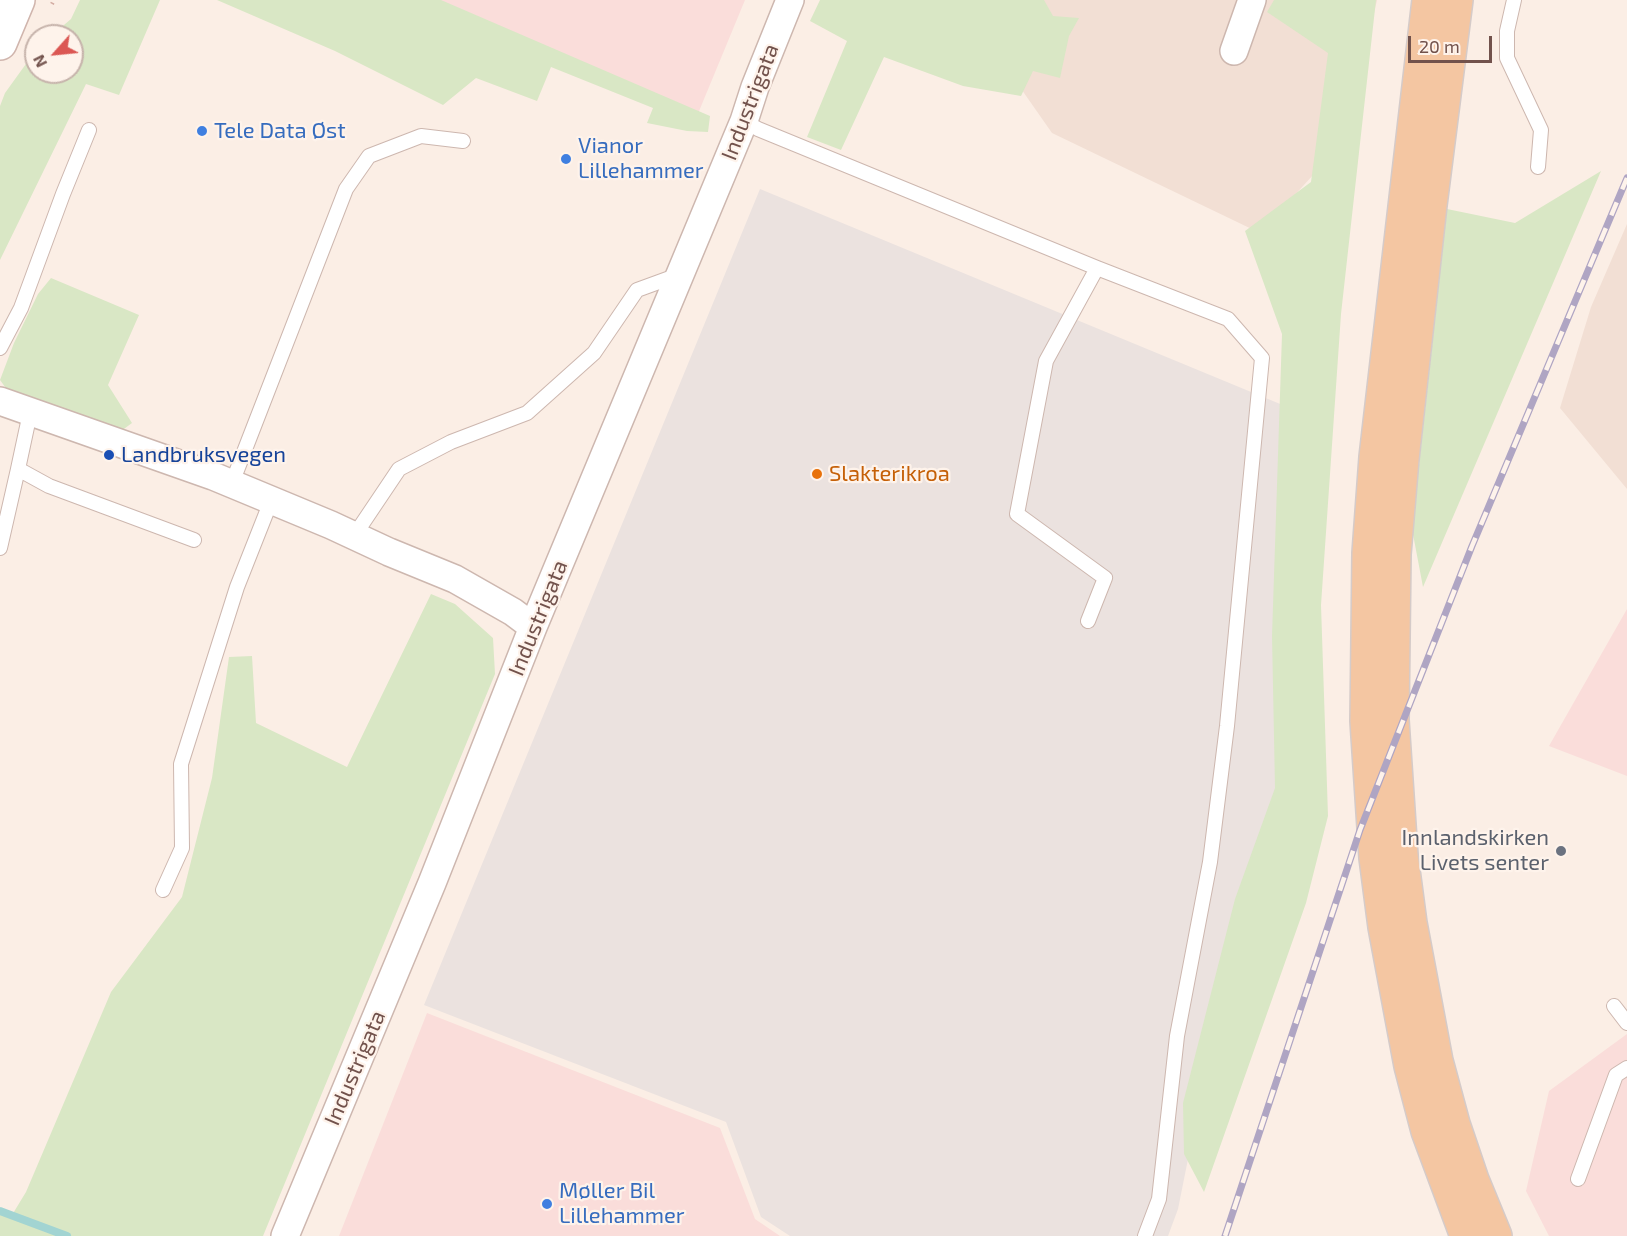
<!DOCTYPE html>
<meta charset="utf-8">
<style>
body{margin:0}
#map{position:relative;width:1627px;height:1236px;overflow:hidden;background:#fbeee5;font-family:"Exo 2",sans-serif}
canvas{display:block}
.north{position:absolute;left:24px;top:24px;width:60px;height:60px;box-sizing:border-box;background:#fef3eb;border:2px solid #c6b3ab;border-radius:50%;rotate:243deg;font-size:16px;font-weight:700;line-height:24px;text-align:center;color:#72524c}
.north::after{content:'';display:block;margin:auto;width:21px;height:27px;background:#db5753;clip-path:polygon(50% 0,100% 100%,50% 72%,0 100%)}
.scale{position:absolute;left:1408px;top:36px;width:84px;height:27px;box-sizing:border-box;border:3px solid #72524c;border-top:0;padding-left:8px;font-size:18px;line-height:21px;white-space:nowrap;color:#72524c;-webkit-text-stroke:4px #fef3eb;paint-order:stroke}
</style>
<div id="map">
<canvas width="1627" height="1236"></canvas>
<div class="north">N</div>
<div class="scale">20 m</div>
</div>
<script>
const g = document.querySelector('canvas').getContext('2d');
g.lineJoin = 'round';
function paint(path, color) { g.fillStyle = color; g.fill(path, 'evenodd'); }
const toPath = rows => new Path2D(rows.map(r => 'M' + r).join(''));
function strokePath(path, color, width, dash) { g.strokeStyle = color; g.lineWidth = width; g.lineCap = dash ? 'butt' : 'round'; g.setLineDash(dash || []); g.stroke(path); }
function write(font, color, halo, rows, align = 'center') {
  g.font = font + ' "Exo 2",sans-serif'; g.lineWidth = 4.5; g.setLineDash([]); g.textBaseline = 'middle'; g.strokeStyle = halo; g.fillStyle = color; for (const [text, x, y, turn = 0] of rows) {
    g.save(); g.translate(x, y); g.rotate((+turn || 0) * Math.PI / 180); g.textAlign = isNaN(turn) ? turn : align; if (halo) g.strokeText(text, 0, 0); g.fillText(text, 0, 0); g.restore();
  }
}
const residential = toPath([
 [959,0,1377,0,1346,139,1260,233,1052,133],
 [1627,224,1627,489,1560,408,1591,307]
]);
const commercial = toPath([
 [430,0,745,0,697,116],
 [1627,609,1627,776,1549,746],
 [427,1013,720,1128,755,1219,780,1236,339,1236],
 [1627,1034,1627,1236,1549,1236,1526,1191,1549,1091]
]);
const industrial = toPath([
 [760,189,1285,406,1281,790,1189,1154,1178,1209,1168,1236,790,1236,761,1217,726,1122,424,1005]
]);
const green = toPath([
 [80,0,160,0,119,95,86,84,0,260,0,106,5,93,36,50,36,72,72,72,72,36,51,36,71,19],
 [217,0,441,0,710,116,708,132,687,131,647,123,653,108,551,67,537,101,476,78,443,105,335,51],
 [820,0,1044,0,1053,16,1079,18,1069,36,1060,78,1033,71,1021,96,963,86,884,57,841,150,807,137,847,41,810,21],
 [1274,0,1376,0,1341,314,1321,605,1328,816,1306,903,1204,1192,1184,1154,1183,1103,1235,899,1275,788,1272,636,1282,334,1245,231,1311,182,1328,53,1267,12],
 [1601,171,1423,587,1412,529,1447,209,1515,223],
 [51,278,139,315,108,385,132,423,117,434,8,391,0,380,14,343,38,294],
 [431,594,455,604,493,638,495,674,263,1236,0,1236,0,1211,12,1215,26,1192,111,992,182,897,212,778,229,657,252,656,256,723,347,767]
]);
const stream = toPath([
 [0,1211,67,1236]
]);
const path = toPath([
 [52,4,54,0]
]);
const service = toPath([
 [1514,0,1507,31,1507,58,1541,130,1538,167],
 [744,121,758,129,1097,268,1228,319,1262,358,1227,726,1210,862,1177,1036,1159,1199,1145,1236],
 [0,348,21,308,63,194,89,130],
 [30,413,18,469,49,486,194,540],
 [232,483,346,189,369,156,421,136,463,141],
 [354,536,399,469,451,442,527,413,594,353,637,290,678,275],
 [0,548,18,469],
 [1088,621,1105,578,1017,514,1046,361,1097,268],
 [163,890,182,848,181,764,237,587,271,501],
 [1614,1006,1627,1023],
 [1578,1179,1616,1075,1627,1068]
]);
const minor = toPath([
 [1234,51,1252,0],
 [0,401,213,476,331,525,389,552,455,579,513,612,533,627],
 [285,1236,432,883,533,627,744,121,755,87,790,0]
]);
const secondary = toPath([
 [0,43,18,0]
]);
const primary = toPath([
 [1429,0,1376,457,1369,553,1367,721,1376,858,1385,927,1411,1066,1428,1131,1467,1236],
 [1456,0,1430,205,1402,459,1394,554,1392,720,1401,855,1410,923,1436,1061,1453,1124,1472,1180,1495,1236]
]);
const rail = toPath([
 [1225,1236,1360,830,1472,546,1627,178]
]);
const markers = [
 [202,131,6,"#3f7fe0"],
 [566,159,6,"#3f7fe0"],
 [109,455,6,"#1a4fb4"],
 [817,474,6,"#e8710a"],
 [1561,851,6,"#6b7280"],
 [547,1204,6,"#3f7fe0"]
];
const streetNames = [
 ["Industrigata",750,102,-69],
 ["Industrigata",538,618,-68],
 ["Industrigata",355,1068,-67]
];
const shopNames = [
 ["Tele Data Øst",214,131],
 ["Vianor",578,146],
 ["Lillehammer",578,171],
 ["Møller Bil",559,1191],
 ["Lillehammer",559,1216]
];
const transitNames = [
 ["Landbruksvegen",121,455]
];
const foodNames = [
 ["Slakterikroa",829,474]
];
const worshipNames = [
 ["Innlandskirken",1549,838],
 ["Livets senter",1549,863]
];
paint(residential, '#f2dfd4');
paint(commercial, '#faddda');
paint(industrial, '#ebe2df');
paint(green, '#d9e7c5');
strokePath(stream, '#a2d4d2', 8);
strokePath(service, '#cdb7af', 16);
strokePath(minor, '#cdb7af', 30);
strokePath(secondary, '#d0b5ad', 36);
strokePath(primary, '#d5cbc9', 36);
strokePath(path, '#d3aca2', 4, [1.5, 4.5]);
strokePath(service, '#fff', 14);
strokePath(minor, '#fff', 27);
strokePath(secondary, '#fff', 33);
strokePath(primary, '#f4c6a2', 33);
strokePath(rail, '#afa5c3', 7);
strokePath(rail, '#fef3eb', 4.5, [14]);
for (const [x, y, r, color] of markers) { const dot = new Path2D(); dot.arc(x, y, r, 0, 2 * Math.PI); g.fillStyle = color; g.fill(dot); strokePath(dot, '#fef3eb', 2); }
write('22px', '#72524c', '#fef3eb', streetNames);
write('22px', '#366cbe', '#fef3eb', shopNames, 'left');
write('22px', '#164399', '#fef3eb', transitNames, 'left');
write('22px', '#c56008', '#fef3eb', foodNames, 'left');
write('22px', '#5b616d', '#fef3eb', worshipNames, 'right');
</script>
